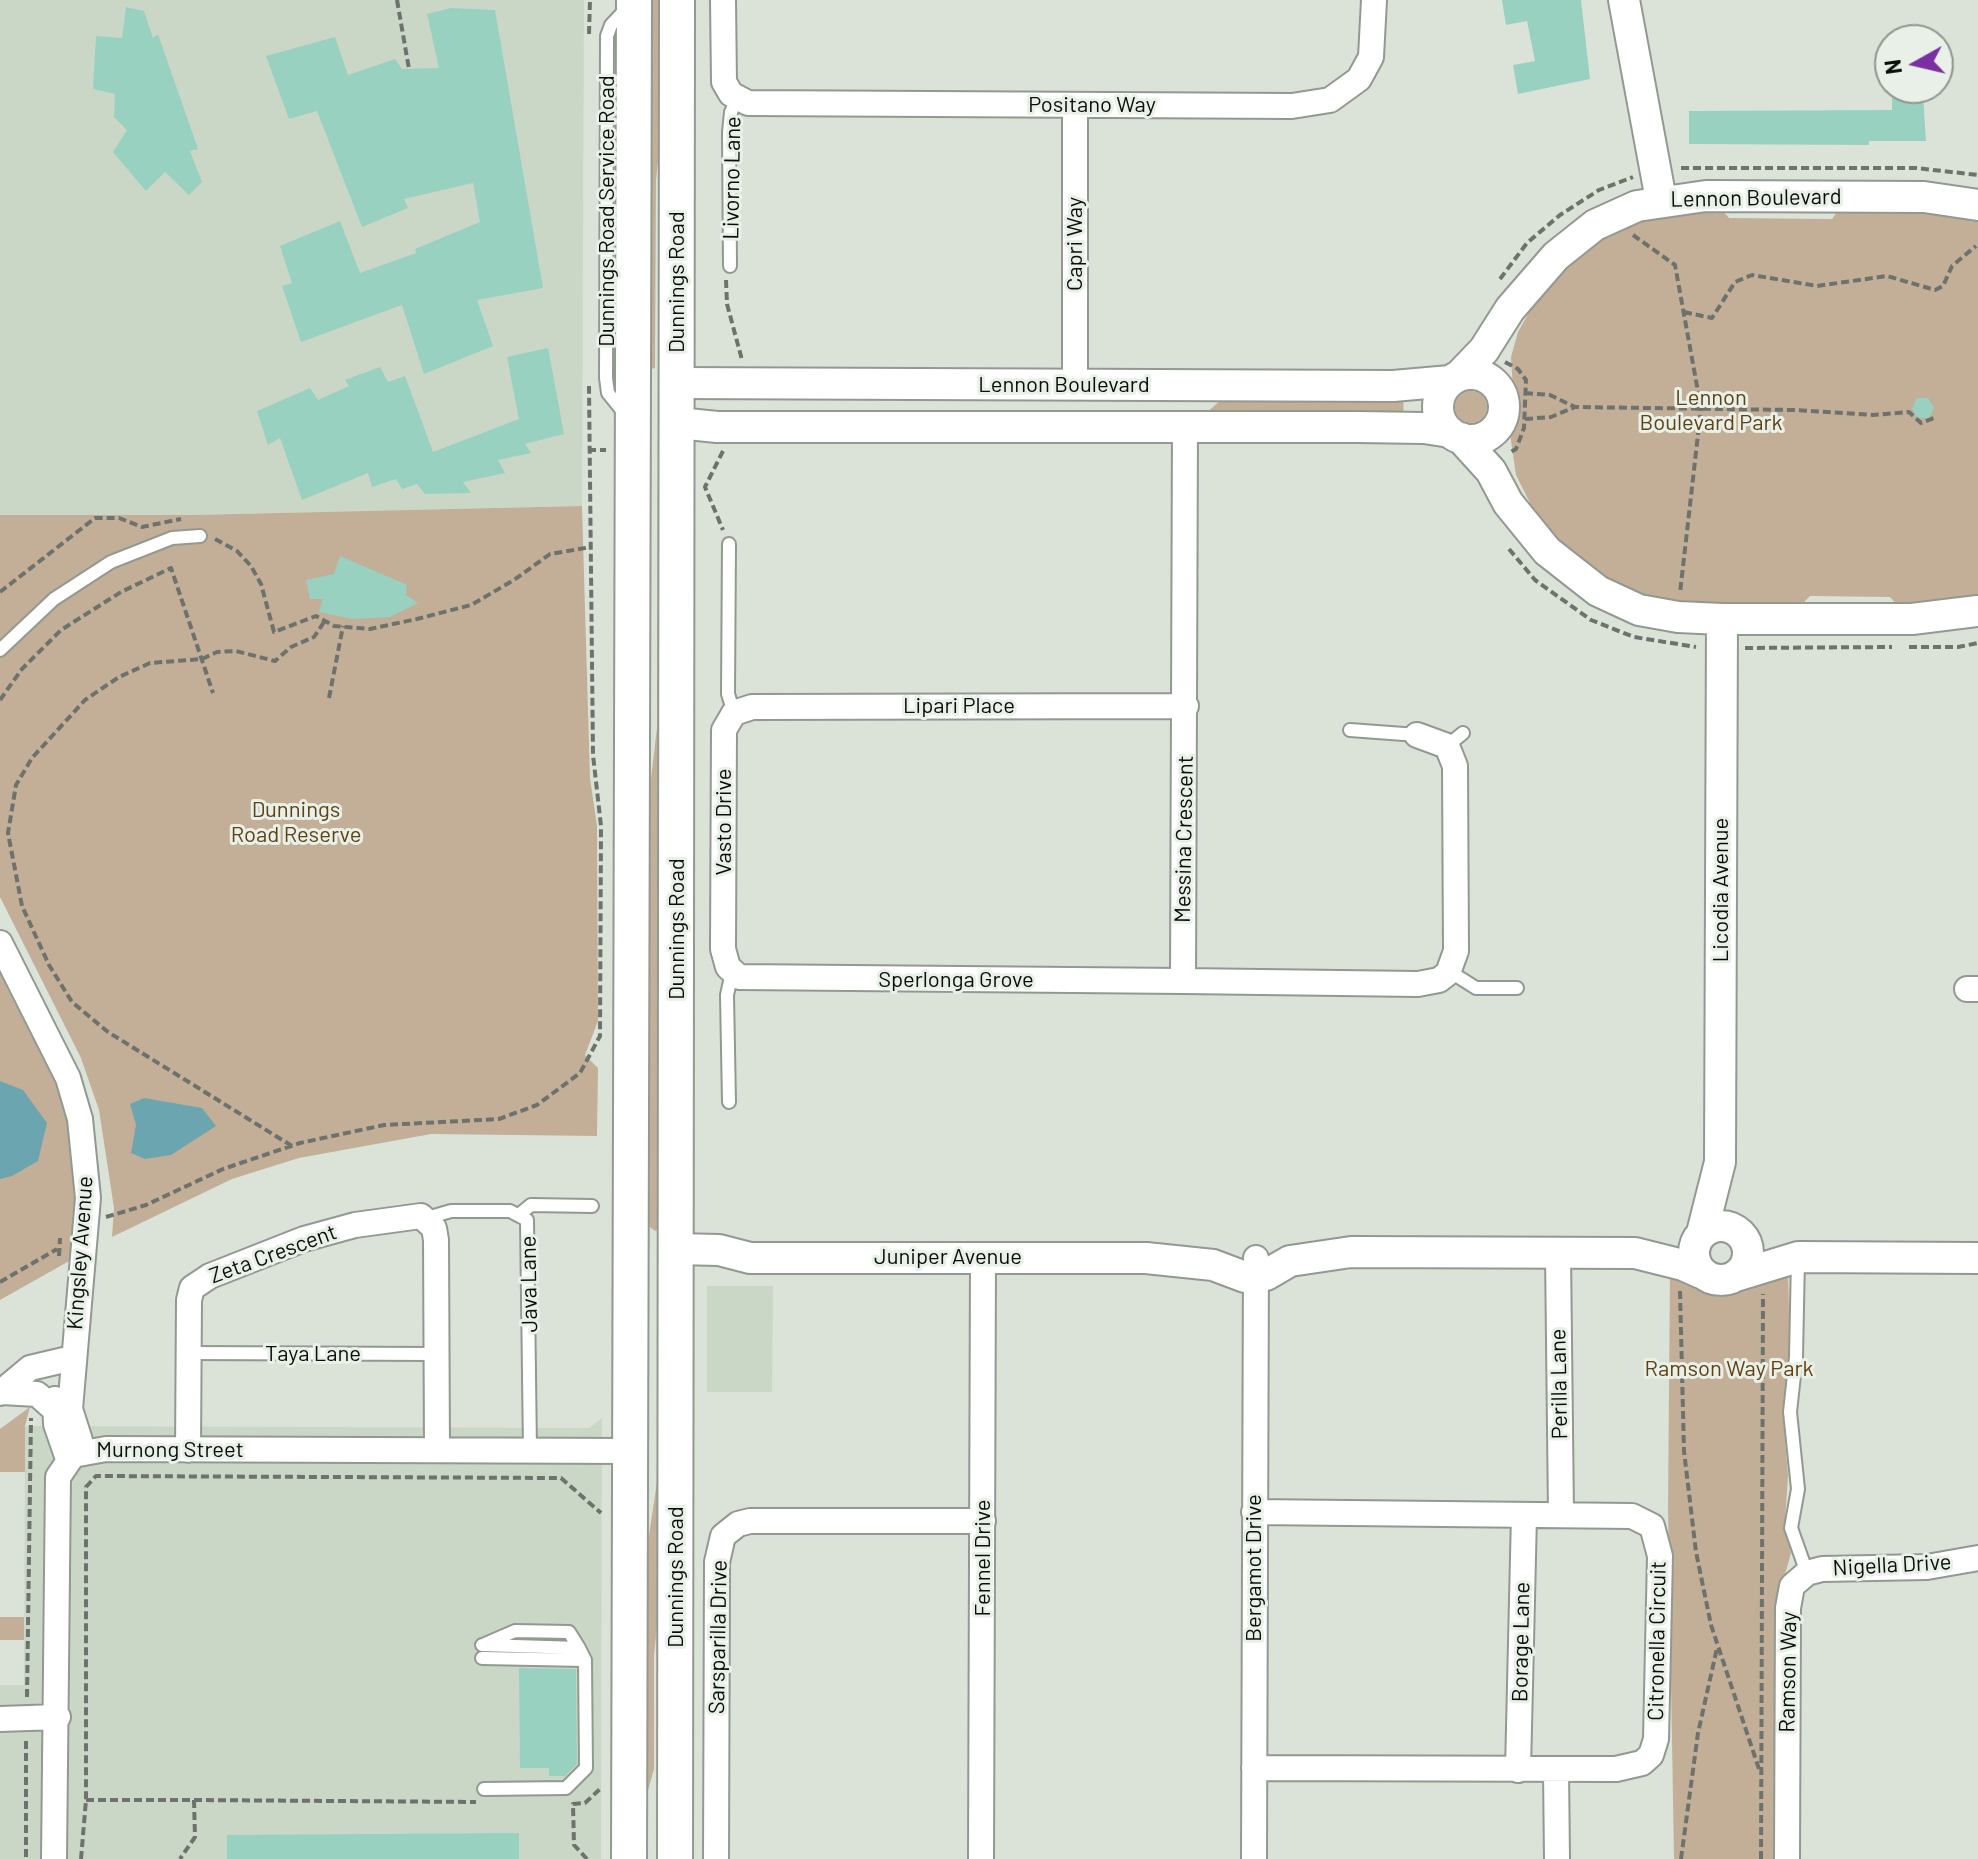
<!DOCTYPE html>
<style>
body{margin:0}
#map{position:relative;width:1978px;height:1859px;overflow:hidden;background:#dbe3d9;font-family:Barlow,sans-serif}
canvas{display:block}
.north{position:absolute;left:1874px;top:24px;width:80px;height:80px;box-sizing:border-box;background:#e8f0e7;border:2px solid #90968f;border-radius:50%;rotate:262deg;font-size:22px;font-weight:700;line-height:32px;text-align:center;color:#0b0e0b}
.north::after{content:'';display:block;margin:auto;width:28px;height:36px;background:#7a30a2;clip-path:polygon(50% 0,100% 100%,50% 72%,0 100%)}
</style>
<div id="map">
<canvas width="1978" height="1859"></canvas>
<div class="north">N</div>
</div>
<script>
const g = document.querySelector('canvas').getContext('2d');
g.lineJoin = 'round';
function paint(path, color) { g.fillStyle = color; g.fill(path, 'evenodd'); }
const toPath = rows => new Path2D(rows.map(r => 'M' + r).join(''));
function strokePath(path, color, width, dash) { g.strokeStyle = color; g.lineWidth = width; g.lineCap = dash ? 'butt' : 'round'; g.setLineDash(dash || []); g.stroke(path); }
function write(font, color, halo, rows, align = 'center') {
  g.font = font + ' Barlow,sans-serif'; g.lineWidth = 6; g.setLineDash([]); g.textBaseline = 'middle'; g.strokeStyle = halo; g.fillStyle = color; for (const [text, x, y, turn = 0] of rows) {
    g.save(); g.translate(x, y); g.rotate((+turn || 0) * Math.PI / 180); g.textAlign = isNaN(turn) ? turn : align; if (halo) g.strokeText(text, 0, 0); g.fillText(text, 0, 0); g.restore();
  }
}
const built = toPath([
 [0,0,584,0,582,506,192,515,0,515],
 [707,1286,773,1286,772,1392,707,1392],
 [602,1418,601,1859,0,1859,0,1685,24,1685,25,1426,589,1428]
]);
const green = toPath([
 [647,0,668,0,667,79,656,180,655,368,647,370],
 [1721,209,1729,218,1832,219,1839,209,1932,210,1978,218,1978,598,1898,606,1890,597,1810,596,1801,605,1696,606,1648,598,1616,586,1557,542,1535,513,1516,475,1510,434,1514,406,1511,357,1518,332,1536,300,1547,284,1592,242,1648,217],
 '1455 407a16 16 0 1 1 32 0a16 16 0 1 1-32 0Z',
 [1403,395,1404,419,1204,415,1223,398],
 [658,436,666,442,661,1227,655,1231,646,1224,647,812,657,728],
 [582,506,590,778,597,826,598,1021,585,1055,598,1068,597,1136,431,1134,299,1158,232,1179,112,1237,114,1208,99,1110,81,1058,0,897,0,515,192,515],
 [0,969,63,1099,71,1124,77,1184,71,1260,0,1300],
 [1788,1268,1790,1358,1784,1427,1788,1476,1785,1521,1791,1553,1780,1592,1780,1859,1674,1859,1668,1507,1670,1271,1720,1291],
 [662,1281,666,1541,654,1655,654,1769,647,1794,645,1562,657,1482,657,1284],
 [30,1407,25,1426,25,1472,0,1472,0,1429],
 [0,1617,24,1617,24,1640,0,1640]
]);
const water = toPath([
 [0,1081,23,1090,47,1123,38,1161,12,1176,0,1179],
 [144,1098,202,1108,216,1126,171,1155,145,1159,131,1153,136,1125,130,1104]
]);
const building = toPath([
 [1502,0,1581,0,1590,79,1518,94,1513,65,1535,61,1527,21,1506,25],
 [126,7,144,11,153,38,158,34,198,149,190,151,202,182,189,195,165,172,146,191,113,152,127,130,114,117,115,94,93,89,96,36,122,38],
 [451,8,495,10,543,288,477,300,493,346,424,374,402,305,301,342,282,286,292,283,280,246,340,221,360,273,416,253,415,249,480,222,473,183,404,199,408,208,362,227,317,111,289,119,266,56,335,37,348,75,395,59,402,69,439,68,427,14],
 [1892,94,1923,95,1926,141,1869,141,1869,145,1689,144,1689,111,1892,110],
 [548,348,564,434,525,444,531,453,498,460,505,473,463,482,471,493,425,494,417,484,402,489,396,479,372,487,368,473,302,500,280,438,268,445,257,411,310,388,318,400,349,386,345,380,380,367,388,382,405,376,433,452,519,419,507,357],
 [1917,398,1928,398,1934,408,1929,418,1917,418,1912,408],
 [340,556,407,585,406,595,418,603,390,617,353,619,319,612,323,599,310,599,306,580,334,574],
 [519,1668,576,1669,577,1764,565,1776,549,1776,549,1768,520,1768],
 [519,1833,519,1859,227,1859,227,1835]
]);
const path = toPath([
 [397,0,409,69],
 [589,34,590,0],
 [1681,168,1916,168,1978,175],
 [1633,235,1675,265,1701,408,1680,593],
 [1500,279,1527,243,1560,215,1599,190,1633,177],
 [726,280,727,304,742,360],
 [1684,312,1712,318,1735,282,1752,275,1817,286,1887,276,1935,290,1943,286,1952,266,1976,246],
 [1505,362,1518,369,1526,380,1524,428,1516,449,1509,453],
 [1525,393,1550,395,1575,407],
 [1525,419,1551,417,1575,407,1795,410,1873,415,1909,412,1921,423,1934,418],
 [588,450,606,450],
 [723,451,705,487,723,530],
 [215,539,237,551,251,566,261,584,274,632,316,616,334,626,370,629,417,619,471,605,514,580,550,554,591,547],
 [1509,549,1535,580,1591,620,1634,637,1696,647],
 [0,592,95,518,119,518,142,527,181,519],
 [1909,647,1958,647,1978,643],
 [1745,648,1892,647],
 [329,698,343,626],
 [0,700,22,669,61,630,121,592,171,568,213,693],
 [292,1146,108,1032,72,1002,49,965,22,906,8,833,16,785,32,758,85,700,119,677,150,663,202,659,217,652,236,651,275,661,291,647,314,637,324,622],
 [106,1217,146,1205,223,1169,300,1143,384,1125,499,1119,537,1105,580,1073,600,1036,601,826,593,755,589,386],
 [59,1256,60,1238],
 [0,1282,57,1249],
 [1680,1291,1684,1451,1696,1552,1711,1625,1760,1772],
 [27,1697,31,1418],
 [26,1741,26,1859],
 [86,1800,194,1800,195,1837,180,1859],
 [194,1800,476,1802],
 [81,1859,86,1800,86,1487,96,1476,561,1478,601,1513],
 [587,1859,574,1845,573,1804,585,1803,601,1788],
 [1681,1859,1698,1733,1717,1648],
 [1761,1859,1763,1294]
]);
const service = toPath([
 [730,266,729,132,731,112,737,99],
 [625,414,608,393,606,378,607,36,611,25,626,9],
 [729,544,728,694,734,713],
 [0,650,54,599,111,562,172,538,200,536],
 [1350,730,1417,735],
 [1447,746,1463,733],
 [1449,971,1476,988,1517,988],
 [729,1102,727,995,732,972],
 [520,1214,531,1205,592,1206],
 [427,1218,451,1211,510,1211,527,1220,530,1451],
 [1798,1257,1796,1357,1790,1412,1798,1489,1791,1528,1807,1573],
 [188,1353,437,1354],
 [485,1644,515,1631,569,1632,579,1648],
 [482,1645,579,1648,585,1660],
 [482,1658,585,1660,586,1768,566,1788,484,1789]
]);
const minor = toPath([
 [723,0,724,82,731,94,748,103,1292,106,1330,100,1359,79,1371,57,1374,0],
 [1075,105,1075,384],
 [1185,427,1183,981,1418,984,1439,980,1448,973,1456,951,1455,766,1447,746,1417,735],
 [0,943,68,1078,80,1119,88,1198,70,1409,83,1450],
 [1183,981,739,977,728,967,723,949,724,730,734,713,752,707,1186,706],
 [1967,989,1978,989],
 [1558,1253,1561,1515],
 [2,1392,37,1394,55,1410],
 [0,1393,30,1368,64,1360],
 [55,1399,56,1424,68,1459],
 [188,1450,189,1300,192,1288,210,1276,304,1239,355,1225,421,1216,434,1228,436,1240,437,1450],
 [0,1719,58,1717],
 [1254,1768,1616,1769,1642,1763,1651,1755,1656,1739,1660,1556,1652,1526,1632,1516,1254,1512],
 [1518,1770,1524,1515],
 [1556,1770,1557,1859],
 [54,1859,58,1477,73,1455,106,1449,630,1451],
 [716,1859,717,1562,723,1536,738,1524,750,1521,983,1521],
 [981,1859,983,1257],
 [1254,1859,1256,1258],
 [1787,1859,1788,1608,1792,1586,1807,1573,1822,1569,1927,1567,1978,1558]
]);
const tertiary = toPath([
 [1624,0,1661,200],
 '1438 407a33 33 0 1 1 66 0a33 33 0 1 1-66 0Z',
 [1460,375,1484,350,1510,309,1556,256,1595,225,1637,206,1706,196,1924,197,1978,205],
 [677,383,1393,386,1450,381],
 [678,423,717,427,1357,427,1424,428,1450,432],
 [1461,438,1491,471,1508,503,1547,551,1598,591,1639,610,1678,617,1722,619,1912,619,1978,611],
 '1694 1253a27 27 0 1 1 54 0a27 27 0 1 1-54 0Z',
 [1702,1233,1720,1162,1722,619],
 [676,1249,719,1250,750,1258,1146,1258,1213,1265,1245,1277,1266,1275,1290,1261,1351,1252,1635,1253,1683,1265,1701,1273],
 [1736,1276,1798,1257,1978,1258]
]);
const secondary = toPath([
 [629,1859,634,0],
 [675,1859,677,0]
]);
const streetNames = [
 ["Positano Way",1092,105],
 ["Livorno Lane",732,178,-89],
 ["Lennon Boulevard",1756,198,-1],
 ["Dunnings Road Service Road",607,211,-90],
 ["Capri Way",1075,244,-90],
 ["Dunnings Road",677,282,-90],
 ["Lennon Boulevard",1064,385],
 ["Lipari Place",959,706],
 ["Vasto Drive",724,822,-90],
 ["Messina Crescent",1184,839,-89],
 ["Licodia Avenue",1721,890,-90],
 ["Dunnings Road",677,929,-90],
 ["Sperlonga Grove",956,980],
 ["Kingsley Avenue",80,1253,-86],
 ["Zeta Crescent",273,1254,-20],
 ["Juniper Avenue",948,1257],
 ["Java Lane",529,1284,-91],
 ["Taya Lane",313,1354],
 ["Perilla Lane",1559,1384,-91],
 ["Murnong Street",170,1450],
 ["Fennel Drive",983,1558,-90],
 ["Nigella Drive",1892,1565,-3],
 ["Bergamot Drive",1254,1568,-90],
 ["Dunnings Road",676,1577,-90],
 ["Sarsparilla Drive",718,1637,-89],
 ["Citronella Circuit",1657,1641,-89],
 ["Borage Lane",1521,1642,-89],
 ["Ramson Way",1788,1672,-89]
];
const parkNames = [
 ["Lennon",1711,398],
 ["Boulevard Park",1711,423],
 ["Dunnings",296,810],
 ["Road Reserve",296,835],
 ["Ramson Way Park",1729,1369]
];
paint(built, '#cad7c7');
paint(green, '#c3af97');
paint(water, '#6ba6b0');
paint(building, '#99d1c1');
strokePath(service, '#929990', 16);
strokePath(minor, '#929990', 28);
strokePath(tertiary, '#929990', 34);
strokePath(secondary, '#929990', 38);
strokePath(path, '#6d726c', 4, [8, 4]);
strokePath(service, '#fff', 12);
strokePath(minor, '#fff', 24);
strokePath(tertiary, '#fff', 30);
strokePath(secondary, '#fff', 34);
write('22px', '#0b0e0b', '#e8f0e7', streetNames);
write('22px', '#604113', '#e8f0e7', parkNames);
</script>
